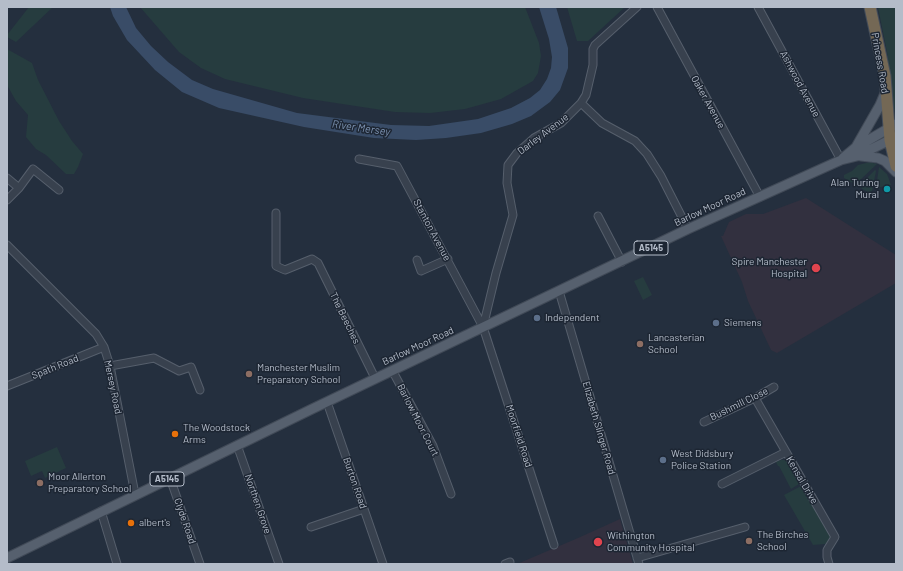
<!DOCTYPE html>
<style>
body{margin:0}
#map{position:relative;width:903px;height:571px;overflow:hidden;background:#242f3e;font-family:Barlow,sans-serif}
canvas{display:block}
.frame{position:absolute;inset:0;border:8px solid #b4bcc9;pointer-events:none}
</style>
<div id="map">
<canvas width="903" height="571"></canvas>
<div class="frame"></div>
</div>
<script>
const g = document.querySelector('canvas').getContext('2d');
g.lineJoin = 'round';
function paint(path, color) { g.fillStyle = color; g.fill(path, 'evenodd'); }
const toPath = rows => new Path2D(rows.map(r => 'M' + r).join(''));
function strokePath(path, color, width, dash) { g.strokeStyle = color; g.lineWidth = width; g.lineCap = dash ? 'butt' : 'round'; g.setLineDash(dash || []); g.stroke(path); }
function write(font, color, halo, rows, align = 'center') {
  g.font = font + ' Barlow,sans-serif'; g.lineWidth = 3; g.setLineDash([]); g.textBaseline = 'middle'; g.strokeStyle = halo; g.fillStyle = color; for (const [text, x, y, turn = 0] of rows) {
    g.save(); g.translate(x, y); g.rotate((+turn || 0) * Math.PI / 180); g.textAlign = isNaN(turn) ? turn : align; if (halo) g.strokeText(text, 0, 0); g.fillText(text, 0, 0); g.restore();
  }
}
const medical = toPath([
 [806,198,896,255,896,283,777,353,771,350,748,301,742,282,721,236,723,236,729,222,746,214,763,214],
 [620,519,633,564,517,564,578,538]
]);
const green = toPath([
 [29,7,53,7,16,42,7,37,7,35],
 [140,7,525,7,539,43,541,56,538,73,533,81,501,99,465,109,430,113,395,112,303,98,225,79,201,68,179,52],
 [567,7,625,7,588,41,577,41],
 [878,7,896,7,896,110,893,111,887,52],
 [7,49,32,63,38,80,59,121,72,141,83,154,78,167,74,174,66,174,46,155,36,149,26,137,28,115,16,101,7,85],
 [870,162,877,164,858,182,853,183,844,178,844,175,852,171,858,165],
 [879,167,887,174,891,185,876,188],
 [875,170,876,171,872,191,869,193,861,188,860,185],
 [643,277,652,295,643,300,634,281],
 [57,447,66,468,45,478,42,471,31,476,25,461],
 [781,460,786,460,799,484,791,489,779,466,778,466,776,462],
 [801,486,830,536,828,542,825,544,813,545,784,495]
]);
const water = toPath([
 [110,7,126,7,136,28,151,46,168,62,192,80,213,89,297,113,391,125,429,126,478,119,511,108,530,98,540,90,547,79,551,68,552,57,549,39,539,7,556,7,568,48,568,68,560,90,550,102,531,116,512,124,481,133,446,138,416,140,374,138,304,127,219,108,182,92,155,70,127,40,113,16]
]);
const minor = toPath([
 [657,7,760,197],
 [758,7,841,160],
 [581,103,602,123,635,141,647,154,661,176,688,229],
 [359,159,397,166,483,327,554,545],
 [7,178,19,188],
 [7,200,19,188,33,169,59,190],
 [276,213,276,266,285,270,312,259,318,263,375,378],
 [598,216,622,262],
 [7,245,96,334,104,347,110,366,135,494],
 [417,260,421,271,448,259],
 [559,291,639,564],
 [483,327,496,273,513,215,507,183,508,165,517,153,534,138,561,123,581,103,586,95,593,65,593,49,595,45,637,7],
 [110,366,154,358,179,371,191,367,200,390],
 [392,370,433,446,451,494],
 [7,386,104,347],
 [755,398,835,537,827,550,827,557,829,564],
 [327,402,383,564],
 [704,422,755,398,774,387],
 [237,445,279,564],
 [170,478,200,564],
 [722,484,786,452],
 [101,511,117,564],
 [311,527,364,509],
 [637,558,745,527],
 [505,564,510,562]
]);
const major = toPath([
 [856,147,880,105,886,91],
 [861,156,878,158,885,161,896,172],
 [843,158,855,148,896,124],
 [7,558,312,409,688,229,841,160,857,156,896,137]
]);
const highway = toPath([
 [870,7,885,76,890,140,896,166]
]);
const markers = [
 [887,189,4,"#0f9aa8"],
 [816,268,5,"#e0444e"],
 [537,318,4,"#5c6f8a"],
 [716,323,4,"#5c6f8a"],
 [640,344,4,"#8d6e63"],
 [249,374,4,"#8d6e63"],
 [175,434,4,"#e8710a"],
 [663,460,4,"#5c6f8a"],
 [40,483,4,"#8d6e63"],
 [131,523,4,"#e8710a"],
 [749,541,4,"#8d6e63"],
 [598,542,5,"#e0444e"]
];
const shields = [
 [651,248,34],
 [167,479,34]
];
const shieldNames = [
 ["A5145",651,248],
 ["A5145",167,479]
];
const streetNames = [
 ["Princess Road",880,63,80],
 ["Ashwood Avenue",800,84,62],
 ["Oaker Avenue",708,102,61],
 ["Darley Avenue",543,134,-37],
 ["Barlow Moor Road",710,207,-25],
 ["Stanton Avenue",432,230,62],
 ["The Beeches",345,318,64],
 ["Barlow Moor Road",418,346,-25],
 ["Spath Road",55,367,-22],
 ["Mersey Road",113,387,78],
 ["Bushmill Close",739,404,-26],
 ["Barlow Moor Court",418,420,63],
 ["Elizabeth Slinger Road",599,428,74],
 ["Moorfield Road",519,436,72],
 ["Kensal Drive",802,480,60],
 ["Burton Road",355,483,71],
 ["Northen Grove",258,504,71],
 ["Clyde Road",185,521,71]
];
const poiNames = [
 ["Alan Turing",879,183,"right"],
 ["Mural",879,195,"right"],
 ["Spire Manchester",807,262,"right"],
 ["Hospital",807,274,"right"],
 ["Independent",545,318],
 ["Siemens",724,323],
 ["Lancasterian",648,338],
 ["School",648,350],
 ["Manchester Muslim",257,368],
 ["Preparatory School",257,380],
 ["The Woodstock",183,428],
 ["Arms",183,440],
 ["West Didsbury",671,454],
 ["Police Station",671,466],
 ["Moor Allerton",48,477],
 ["Preparatory School",48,489],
 ["albert's",139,523],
 ["The Birches",757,535],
 ["School",757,547],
 ["Withington",607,536],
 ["Community Hospital",607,548]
];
const waterNames = [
 ["River Mersey",361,128,8]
];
paint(medical, '#32303f');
paint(green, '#263c3f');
paint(water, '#394c67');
strokePath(minor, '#565f6c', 9);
strokePath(major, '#414a57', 11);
strokePath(highway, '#434c59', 13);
strokePath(minor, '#38414e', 7);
strokePath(major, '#56606e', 9);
strokePath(highway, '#746855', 11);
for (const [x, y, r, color] of markers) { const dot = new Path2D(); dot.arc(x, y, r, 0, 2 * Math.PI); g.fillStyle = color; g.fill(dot); strokePath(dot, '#1d2633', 1.5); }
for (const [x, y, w] of shields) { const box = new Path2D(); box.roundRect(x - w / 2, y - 7, w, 14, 3); g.fillStyle = '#1d2633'; g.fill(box); strokePath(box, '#b4bcc9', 1); }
write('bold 9px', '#b4bcc9', null, shieldNames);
write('10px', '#b4bcc9', '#1d2633', streetNames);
write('10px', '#b4bcc9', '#1d2633', poiNames, 'left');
write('italic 11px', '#7c92b1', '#1d2633', waterNames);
</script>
